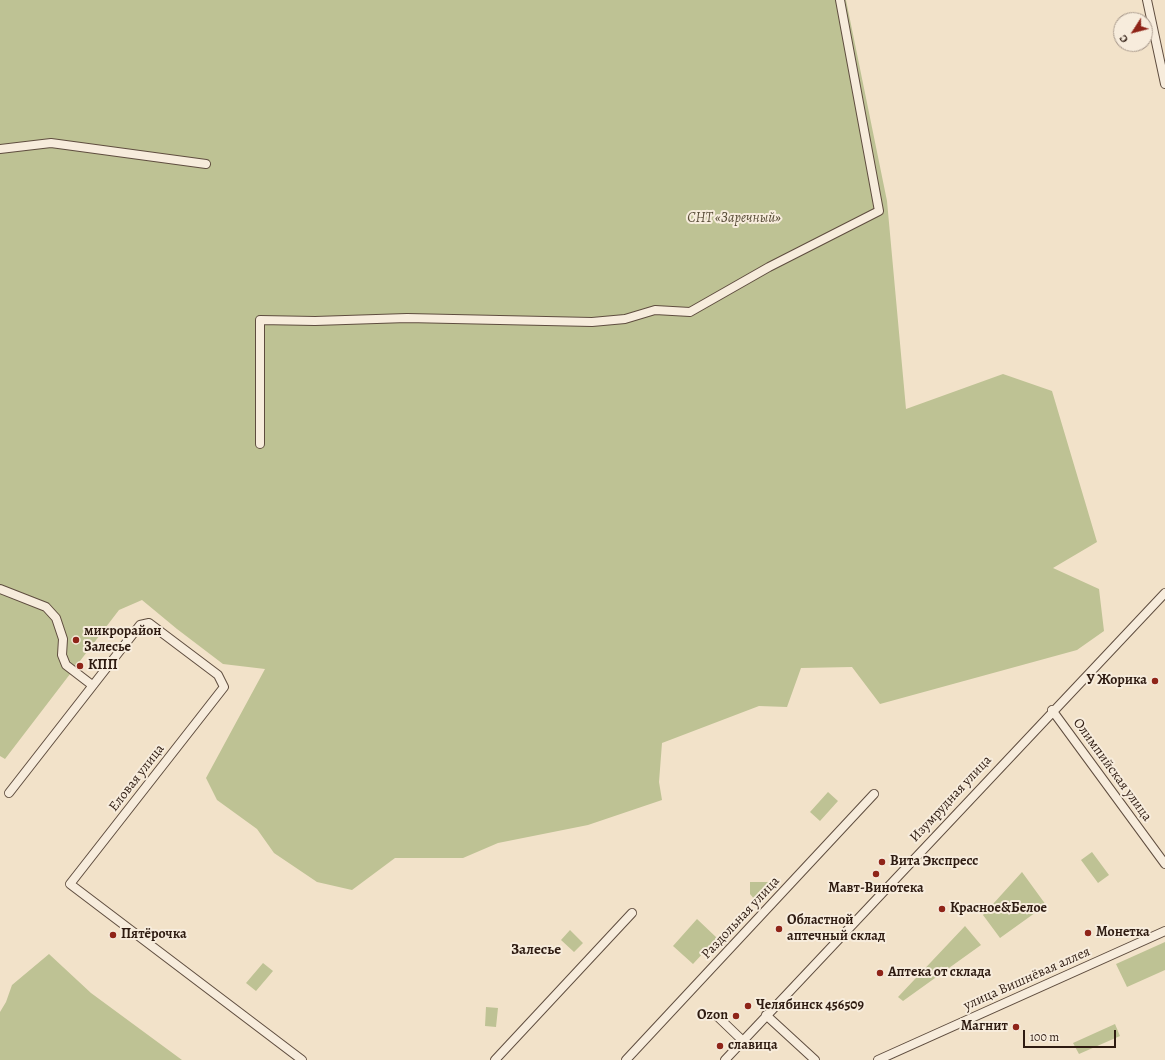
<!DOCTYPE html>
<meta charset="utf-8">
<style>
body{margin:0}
#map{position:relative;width:1165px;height:1060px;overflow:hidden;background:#f2e2c9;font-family:Alegreya,serif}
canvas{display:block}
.north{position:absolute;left:1113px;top:12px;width:40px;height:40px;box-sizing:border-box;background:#f7ecdc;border:1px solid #a7988b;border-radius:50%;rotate:234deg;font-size:11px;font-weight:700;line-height:16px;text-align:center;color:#2e1b11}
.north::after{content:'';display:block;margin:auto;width:14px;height:18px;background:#8f2418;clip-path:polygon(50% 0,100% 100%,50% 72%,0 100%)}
.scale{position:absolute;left:1023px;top:1030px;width:93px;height:18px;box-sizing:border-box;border:2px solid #2e1b11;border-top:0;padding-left:5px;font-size:12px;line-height:14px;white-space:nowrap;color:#2e1b11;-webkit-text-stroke:3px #f7ecdc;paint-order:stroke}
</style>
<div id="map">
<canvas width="1165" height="1060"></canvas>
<div class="north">С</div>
<div class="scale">100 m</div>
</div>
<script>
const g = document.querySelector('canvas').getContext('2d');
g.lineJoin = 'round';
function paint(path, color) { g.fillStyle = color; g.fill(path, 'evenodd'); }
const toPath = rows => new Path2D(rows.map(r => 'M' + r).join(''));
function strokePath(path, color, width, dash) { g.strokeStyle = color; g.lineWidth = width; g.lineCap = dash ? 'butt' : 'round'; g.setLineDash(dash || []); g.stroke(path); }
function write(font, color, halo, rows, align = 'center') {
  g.font = font + ' Alegreya,serif'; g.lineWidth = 4; g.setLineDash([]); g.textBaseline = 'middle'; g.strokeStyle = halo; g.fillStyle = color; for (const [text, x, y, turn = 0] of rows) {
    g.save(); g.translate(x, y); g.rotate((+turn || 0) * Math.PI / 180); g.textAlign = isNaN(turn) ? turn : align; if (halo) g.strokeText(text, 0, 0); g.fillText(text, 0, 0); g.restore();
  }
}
const green = toPath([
 [0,0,846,0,887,201,906,409,1003,374,1052,391,1097,542,1053,568,1099,589,1104,631,1077,650,880,704,852,667,801,668,787,707,759,706,662,743,659,782,662,800,588,825,498,843,463,858,395,858,352,890,317,882,274,853,257,829,217,800,206,778,265,669,223,664,177,629,142,600,119,610,5,759,0,756],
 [828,792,838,801,820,821,810,812],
 [1092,852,1109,875,1098,883,1081,860],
 [1022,872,1046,905,1000,938,983,915],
 [750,882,773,882,755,900,750,894],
 [697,919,717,938,693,964,673,946],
 [965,926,981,945,903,1001,898,997],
 [570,930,583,943,574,952,561,940],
 [1165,942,1165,970,1127,987,1116,964],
 [49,954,91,993,182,1060,0,1060,0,1012,6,1002,12,985],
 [263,963,273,971,256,991,246,983],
 [486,1007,498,1008,496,1027,485,1026],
 [1115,1024,1120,1036,1079,1054,1073,1043]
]);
const minor = toPath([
 [1147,0,1165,84],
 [0,149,51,143,206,164],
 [260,444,260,320,315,321,407,318,592,322,625,319,655,310,690,312,769,267,879,211,840,0],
 [0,589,46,607,56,618,63,639,62,655,66,665,92,685],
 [1052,710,1165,864],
 [9,793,140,625,149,623,218,675,224,687,70,884,302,1060],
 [766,1015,815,1060],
 [717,1016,743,1041],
 [495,1060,632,913],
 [626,1060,874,794],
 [725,1060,1165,593],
 [878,1060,1165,931]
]);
const markers = [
 [76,640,4,"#8f2418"],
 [80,666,4,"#8f2418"],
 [1155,681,4,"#8f2418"],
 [882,862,4,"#8f2418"],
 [876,874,4,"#8f2418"],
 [942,909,4,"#8f2418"],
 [779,929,4,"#8f2418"],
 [1088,933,4,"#8f2418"],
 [113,935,4,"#8f2418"],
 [880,973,4,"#8f2418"],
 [748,1006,4,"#8f2418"],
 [736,1016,4,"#8f2418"],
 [1016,1027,4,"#8f2418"],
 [720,1046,4,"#8f2418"]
];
const parkNames = [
 ["СНТ «Заречный»",734,219]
];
const poiNames = [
 ["микрорайон",84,632],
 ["Залесье",84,648],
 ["КПП",88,666],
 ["У Жорика",1147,681,"right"],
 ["Вита Экспресс",890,862],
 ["Мавт-Винотека",876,889,"center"],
 ["Красное&Белое",950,909],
 ["Областной",787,921],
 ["аптечный склад",787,937],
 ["Монетка",1096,933],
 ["Пятёрочка",121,935],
 ["Аптека от склада",888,973],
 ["Челябинск 456509",756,1006],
 ["Ozon",728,1016,"right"],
 ["Магнит",1008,1027,"right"],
 ["славица",728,1046]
];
const streetNames = [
 ["Олимпийская улица",1112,770,54],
 ["Еловая улица",137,778,-52],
 ["Изумрудная улица",951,799,-47],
 ["Раздольная улица",741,918,-47],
 ["улица Вишнёвая аллея",1027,979,-24]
];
const neighbourhoodNames = [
 ["Залесье",536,950]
];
paint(green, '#bec294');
strokePath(minor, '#5f4d3f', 10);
strokePath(minor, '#f7ecdc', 8);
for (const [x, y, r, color] of markers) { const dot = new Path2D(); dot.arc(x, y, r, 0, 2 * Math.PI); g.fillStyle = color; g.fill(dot); strokePath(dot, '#f7ecdc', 1.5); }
write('italic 14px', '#594d38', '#f7ecdc', parkNames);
write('bold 14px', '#2e1b11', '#f7ecdc', poiNames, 'left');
write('14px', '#2e1b11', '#f7ecdc', streetNames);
write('bold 15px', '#2e1b11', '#f7ecdc', neighbourhoodNames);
</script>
